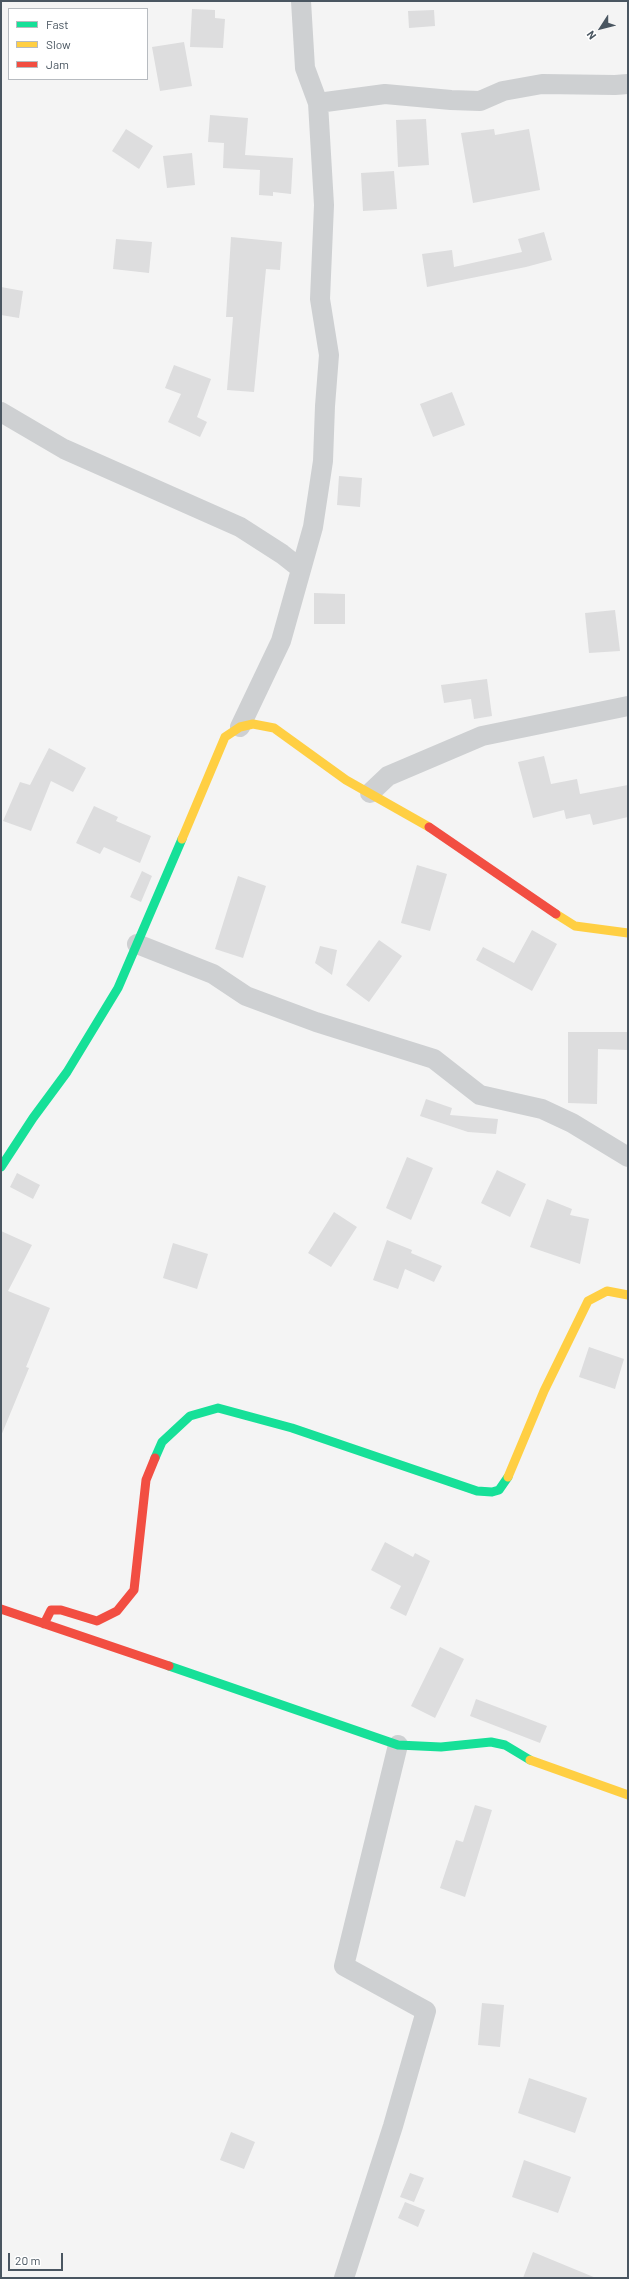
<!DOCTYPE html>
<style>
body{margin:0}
#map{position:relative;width:629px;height:2279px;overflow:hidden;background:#f4f4f4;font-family:Barlow,sans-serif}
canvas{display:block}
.frame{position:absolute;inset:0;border:2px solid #4a5661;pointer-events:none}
.legend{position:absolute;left:8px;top:8px;width:140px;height:72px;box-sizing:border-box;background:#fff;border:1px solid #b7bbc0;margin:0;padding:5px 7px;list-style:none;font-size:12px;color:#4a5661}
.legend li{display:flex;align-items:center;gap:8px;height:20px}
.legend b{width:20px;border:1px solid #b7bbc0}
.north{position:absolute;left:581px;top:8px;width:40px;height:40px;-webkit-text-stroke:3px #fff;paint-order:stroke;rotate:234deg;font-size:11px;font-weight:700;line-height:16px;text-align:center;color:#4a5661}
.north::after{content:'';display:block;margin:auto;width:14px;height:18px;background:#4a5661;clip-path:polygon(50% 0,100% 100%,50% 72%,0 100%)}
.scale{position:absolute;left:8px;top:2253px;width:55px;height:18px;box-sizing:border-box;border:2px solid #4a5661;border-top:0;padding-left:5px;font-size:12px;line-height:14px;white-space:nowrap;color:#4a5661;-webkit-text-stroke:3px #fff;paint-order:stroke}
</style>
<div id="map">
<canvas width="629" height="2279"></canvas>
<div class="frame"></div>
<ul class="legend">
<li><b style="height:5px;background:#16e098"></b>Fast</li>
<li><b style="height:5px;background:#ffcf43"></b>Slow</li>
<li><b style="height:5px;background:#f24e42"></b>Jam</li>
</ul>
<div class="north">N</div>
<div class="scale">20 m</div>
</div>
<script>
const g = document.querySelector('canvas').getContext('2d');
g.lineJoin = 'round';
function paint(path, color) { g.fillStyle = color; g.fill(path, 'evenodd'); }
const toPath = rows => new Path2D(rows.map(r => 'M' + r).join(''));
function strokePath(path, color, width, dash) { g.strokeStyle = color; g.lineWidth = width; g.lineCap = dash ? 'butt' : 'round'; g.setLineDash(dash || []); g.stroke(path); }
const building = toPath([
 [192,9,215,10,215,18,225,19,223,48,190,47],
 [434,10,435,26,409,28,408,11],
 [184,42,192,86,160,91,152,47],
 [210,115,248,118,245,155,293,158,291,194,273,192,273,196,259,195,260,170,223,168,224,143,208,142],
 [426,119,429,165,398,167,396,120],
 [126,129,153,146,139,169,112,151],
 [494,129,495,135,529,129,540,190,473,203,461,133],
 [192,153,195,185,167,188,163,156],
 [394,171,397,209,363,211,361,173],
 [544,232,552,260,526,267,427,287,422,254,452,250,454,267,522,252,518,239],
 [231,237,282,242,280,270,266,269,254,392,227,390,233,317,226,317],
 [116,239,152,242,149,273,113,269],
 [1,287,23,291,19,318,1,315],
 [174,365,211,379,197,417,207,422,200,437,168,422,181,394,165,388],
 [452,392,465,425,433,437,420,404],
 [339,476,362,478,360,507,337,505],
 [314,593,345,594,345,624,314,624],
 [615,610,620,651,589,653,585,613],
 [487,679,492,716,474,719,471,699,444,703,441,685],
 [49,748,86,768,73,792,51,781,31,831,3,821,20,782,30,785],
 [544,756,551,784,577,779,580,794,628,785,628,817,593,825,590,814,566,819,564,810,533,818,518,762],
 [94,806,118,817,116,821,151,836,140,863,104,847,100,854,76,843],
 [417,865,447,874,430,931,401,923],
 [142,871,152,876,141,902,130,897],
 [238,876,266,886,243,958,215,949],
 [532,930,557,944,532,991,476,960,483,947,514,963],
 [379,940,402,956,369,1002,346,985],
 [320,946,337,950,332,975,315,963],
 [568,1032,628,1032,628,1050,598,1049,597,1104,568,1103],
 [426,1099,452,1108,450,1115,498,1119,496,1134,468,1132,420,1116],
 [407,1157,433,1168,411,1220,386,1208],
 [497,1170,526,1184,510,1217,481,1203],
 [17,1173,40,1185,33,1199,10,1187],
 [547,1199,572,1209,570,1215,589,1219,580,1264,530,1247],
 [334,1212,357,1227,331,1267,308,1253],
 [1,1231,32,1245,8,1291,50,1308,26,1367,29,1368,1,1436],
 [387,1240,412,1250,411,1253,442,1266,434,1282,405,1269,398,1289,373,1280],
 [173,1243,208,1254,197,1289,163,1278],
 [589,1347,624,1359,615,1389,579,1377],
 [385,1542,413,1557,415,1553,430,1561,406,1616,390,1608,401,1586,371,1570],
 [440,1647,464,1659,435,1718,411,1706],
 [476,1699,547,1726,540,1743,470,1716],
 [475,1805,492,1810,465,1897,440,1888,456,1840,463,1842],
 [482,2003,504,2005,500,2047,478,2045],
 [529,2078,587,2098,575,2133,518,2113],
 [231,2132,255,2142,244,2169,220,2160],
 [524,2160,571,2177,558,2213,512,2197],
 [410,2173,424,2178,414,2202,400,2197],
 [405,2202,425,2210,418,2227,398,2218],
 [533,2252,596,2278,523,2278]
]);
const street = toPath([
 [318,103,385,94,451,100,480,101,503,91,542,84,615,85,628,84],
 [1,412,64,449,240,527,282,554,301,569],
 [240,727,281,641,313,527,323,461,325,406,329,355,320,299,324,205,318,103,305,68,301,1],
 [370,793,388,776,482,736,628,706],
 [137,944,213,974,246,996,316,1022,434,1059,480,1095,542,1109,572,1123,628,1157],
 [344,2278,393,2126,426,2011,344,1966,398,1745]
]);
const fast = toPath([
 [1,1167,33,1118,67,1072,118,988,182,839],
 [155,1458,162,1442,190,1416,218,1408,292,1428,477,1491,492,1492,499,1490,508,1477],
 [169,1666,398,1745,441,1747,491,1742,505,1745,530,1760]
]);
const slow = toPath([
 [182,839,225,737,240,727,253,724,274,728,346,780,429,827],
 [556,914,575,926,628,933],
 [508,1477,544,1391,588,1301,607,1291,628,1295],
 [530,1760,628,1795]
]);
const jam = toPath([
 [429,827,556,914],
 [1,1609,169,1666],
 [44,1624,51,1610,61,1610,97,1621,117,1611,134,1590,146,1480,155,1458]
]);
paint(building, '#ddddde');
strokePath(street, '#ced0d2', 20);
strokePath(fast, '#16e098', 9);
strokePath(slow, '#ffcf43', 9);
strokePath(jam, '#f24e42', 9);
</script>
